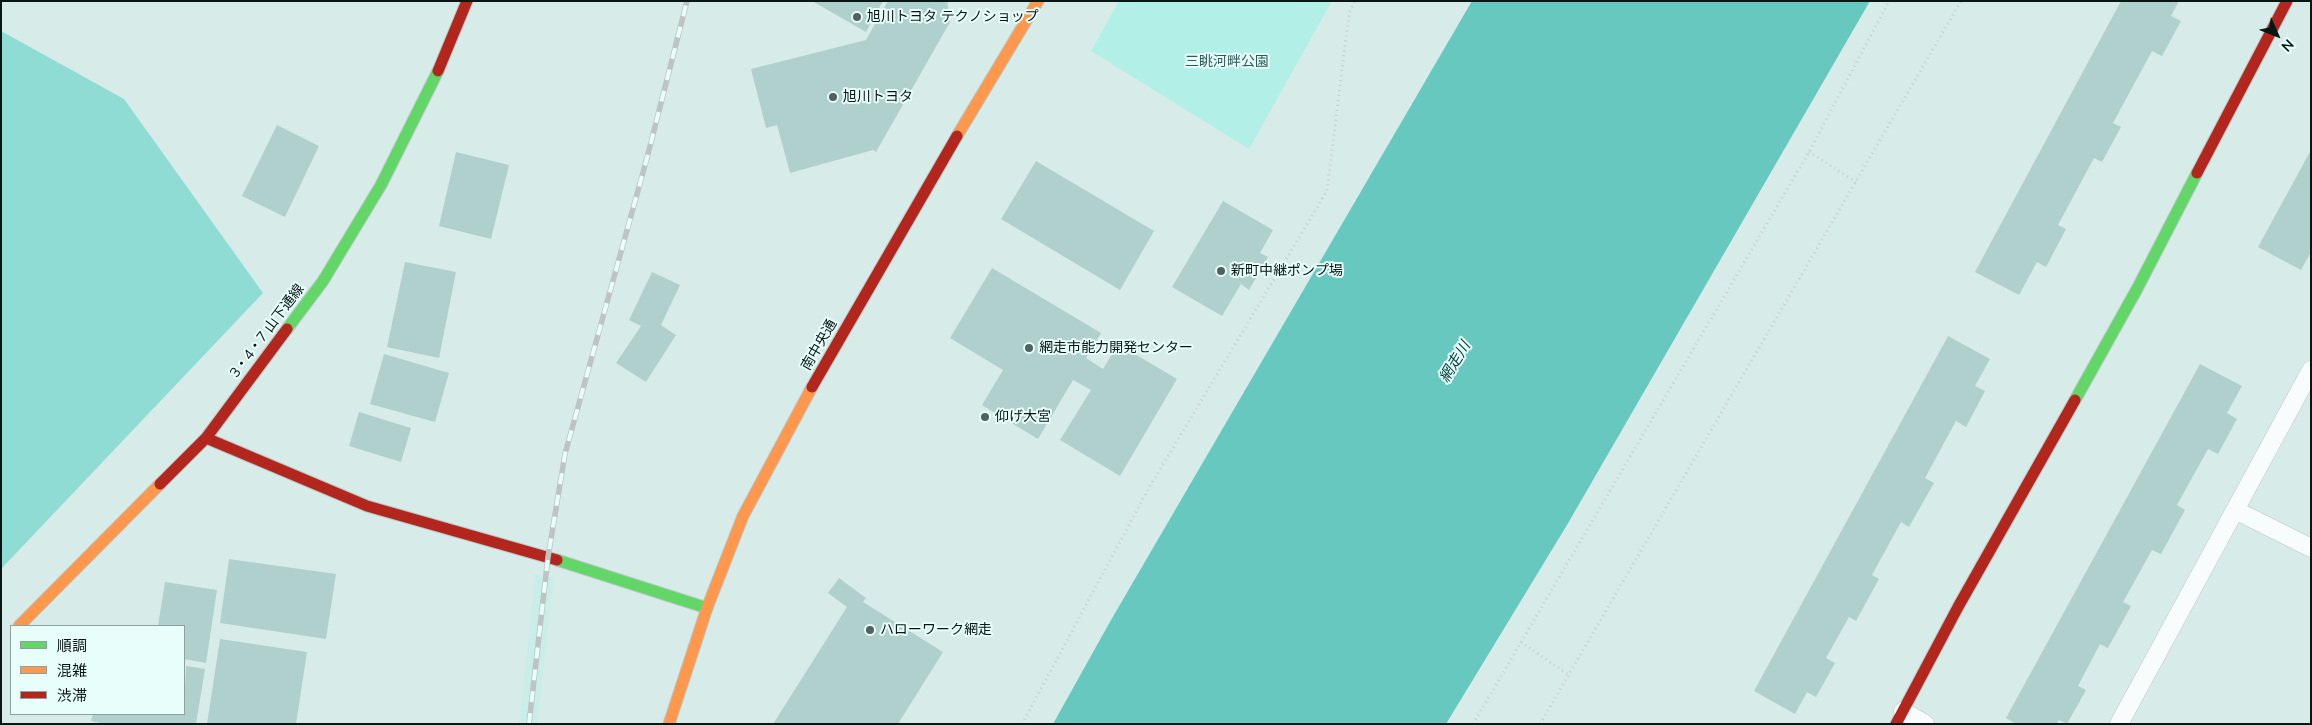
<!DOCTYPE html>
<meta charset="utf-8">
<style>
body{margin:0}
#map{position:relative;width:2312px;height:725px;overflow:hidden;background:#d7ece9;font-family:Mulish,"Noto Sans JP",sans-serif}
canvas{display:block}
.frame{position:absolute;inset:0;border:2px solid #081614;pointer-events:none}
.legend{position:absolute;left:10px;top:625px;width:175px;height:90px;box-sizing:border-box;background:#e8fefb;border:1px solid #8ea19f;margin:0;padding:6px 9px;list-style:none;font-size:15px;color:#081614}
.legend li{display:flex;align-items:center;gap:10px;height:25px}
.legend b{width:25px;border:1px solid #8ea19f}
.north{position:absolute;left:2252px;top:10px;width:50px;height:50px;-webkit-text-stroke:4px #e8fefb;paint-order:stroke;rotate:134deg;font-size:14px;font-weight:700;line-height:20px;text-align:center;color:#081614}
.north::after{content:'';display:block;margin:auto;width:18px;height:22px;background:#081614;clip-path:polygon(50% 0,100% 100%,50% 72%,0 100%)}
</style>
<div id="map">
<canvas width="2312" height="725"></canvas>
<div class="frame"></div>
<ul class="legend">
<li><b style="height:6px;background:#63d668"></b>順調</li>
<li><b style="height:6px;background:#ff974d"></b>混雑</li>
<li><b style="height:6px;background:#b3261e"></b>渋滞</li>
</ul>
<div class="north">N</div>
</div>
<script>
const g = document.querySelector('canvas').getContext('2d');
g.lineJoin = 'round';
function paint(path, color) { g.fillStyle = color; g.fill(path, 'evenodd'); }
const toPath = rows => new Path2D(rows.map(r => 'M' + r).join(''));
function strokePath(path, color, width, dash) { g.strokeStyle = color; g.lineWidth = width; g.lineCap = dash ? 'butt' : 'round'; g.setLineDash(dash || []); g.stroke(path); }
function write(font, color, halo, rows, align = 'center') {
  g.font = font + ' Mulish,"Noto Sans JP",sans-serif'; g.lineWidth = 4; g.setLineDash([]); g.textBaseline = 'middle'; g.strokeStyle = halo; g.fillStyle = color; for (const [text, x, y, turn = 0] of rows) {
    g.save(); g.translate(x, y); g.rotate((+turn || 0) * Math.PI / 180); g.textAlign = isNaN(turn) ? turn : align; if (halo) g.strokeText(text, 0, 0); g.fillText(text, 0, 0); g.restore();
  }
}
const built = toPath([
 [535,574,554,578,537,724,519,724]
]);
const green = toPath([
 [1119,1,1332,1,1249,149,1091,51]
]);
const forest = toPath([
 [1,31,124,99,263,293,1,569]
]);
const water = toPath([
 [1472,1,1870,1,1567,525,1446,724,1053,724,1111,620]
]);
const building = toPath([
 [812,1,883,1,866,32],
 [888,1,947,1,950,22,876,152,873,150,790,173,777,125,766,128,751,69,866,40],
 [2121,1,2179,1,2171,16,2181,21,2162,56,2152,51,2113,123,2121,127,2102,162,2094,158,2058,225,2066,229,2046,267,2037,262,2019,295,1975,272],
 [277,125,319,146,285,217,242,196],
 [2311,150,2311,252,2301,270,2258,247],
 [456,152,509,165,491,239,439,226],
 [1036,161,1154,231,1120,290,1001,219],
 [1223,201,1273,230,1260,253,1268,257,1249,290,1241,284,1222,316,1172,287],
 [405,262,456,272,439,358,387,347],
 [992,268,1101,333,1086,358,1103,369,1118,344,1177,379,1120,476,1060,440,1091,390,1073,380,1038,439,982,405,1003,370,950,338],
 [652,272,680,285,661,325,676,335,646,382,616,363,641,326,629,320],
 [1948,336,1990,359,1975,386,1985,391,1966,427,1956,421,1925,478,1934,483,1909,527,1901,522,1872,575,1879,579,1856,621,1849,617,1826,658,1835,663,1816,697,1807,692,1795,714,1754,691],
 [384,354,449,373,435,422,370,404],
 [2200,364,2242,386,2227,413,2237,419,2218,454,2208,449,2177,505,2185,510,2161,554,2152,550,2123,602,2131,606,2108,648,2100,644,2078,686,2086,690,2067,724,2059,720,2056,724,2016,724,2006,718],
 [359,412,411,428,401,462,349,446],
 [229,559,336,574,326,639,220,623],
 [839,578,866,598,863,602,943,652,898,724,773,724,847,607,828,593],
 [165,582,217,590,206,663,184,659,184,626,158,626],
 [220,639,307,652,296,724,207,724],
 [186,666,205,669,196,724,106,724,91,721,93,714,184,714]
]);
const path = toPath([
 [1809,152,1856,182],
 [1521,642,1569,675],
 [1022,724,1150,486,1327,191,1349,13,1355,1],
 [1473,724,1809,152,1889,1],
 [1540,724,1961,1]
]);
const lane = toPath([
 [2235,510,2311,548],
 [1903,711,1925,724],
 [2119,724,2311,370]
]);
const fast = toPath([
 [287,329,323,281,381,185,438,71],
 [2075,400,2137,289,2197,173],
 [557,560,707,608]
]);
const slow = toPath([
 [957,136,1038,1],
 [19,626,160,484],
 [669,724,707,608,743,516,812,387]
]);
const jam = toPath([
 [438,71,467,1],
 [2197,173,2287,1],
 [812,387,957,136],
 [206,438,367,506,557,560],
 [160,484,206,438,287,329],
 [1896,724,1958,607,2075,400]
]);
const rail = toPath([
 [529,724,548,557,565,454,647,158,687,1]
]);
const markers = [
 [857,17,5,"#50615f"],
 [833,97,5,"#50615f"],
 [1221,271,5,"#50615f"],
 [1029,348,5,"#50615f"],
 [985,417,5,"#50615f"],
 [870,630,5,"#50615f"]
];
const poiNames = [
 ["旭川トヨタ テクノショップ",867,17],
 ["旭川トヨタ",843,97],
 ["新町中継ポンプ場",1231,271],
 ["網走市能力開発センター",1039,348],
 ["仰げ大宮",995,417],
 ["ハローワーク網走",880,630]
];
const parkNames = [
 ["三眺河畔公園",1227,62]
];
const streetNames = [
 ["3・4・7 山下通線",267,331,-53],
 ["南中央通",819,345,-60]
];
const waterNames = [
 ["網走川",1455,362,-59]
];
paint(built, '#c9ede8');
paint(green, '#b1efe7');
paint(forest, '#8fdcd4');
paint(water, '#67c8bf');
paint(building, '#afd0cc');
strokePath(lane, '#b8c8c6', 19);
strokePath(fast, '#b8c8c6', 13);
strokePath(slow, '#b8c8c6', 13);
strokePath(jam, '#b8c8c6', 13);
strokePath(path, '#c6cdcb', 3, [1, 4]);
strokePath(lane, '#f9fcfc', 18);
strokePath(fast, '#63d668', 11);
strokePath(slow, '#ff974d', 11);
strokePath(jam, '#b3261e', 11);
strokePath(rail, '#bec3c3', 5.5);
strokePath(rail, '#e8fefb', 4, [11]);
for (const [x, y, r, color] of markers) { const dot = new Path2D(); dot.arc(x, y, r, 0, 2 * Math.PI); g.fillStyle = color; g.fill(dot); strokePath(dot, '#e8fefb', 2); }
write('14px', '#081614', '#e8fefb', poiNames, 'left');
write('14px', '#295d58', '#e8fefb', parkNames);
write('14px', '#081614', '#e8fefb', streetNames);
write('italic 15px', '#05403c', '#e8fefb', waterNames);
</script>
